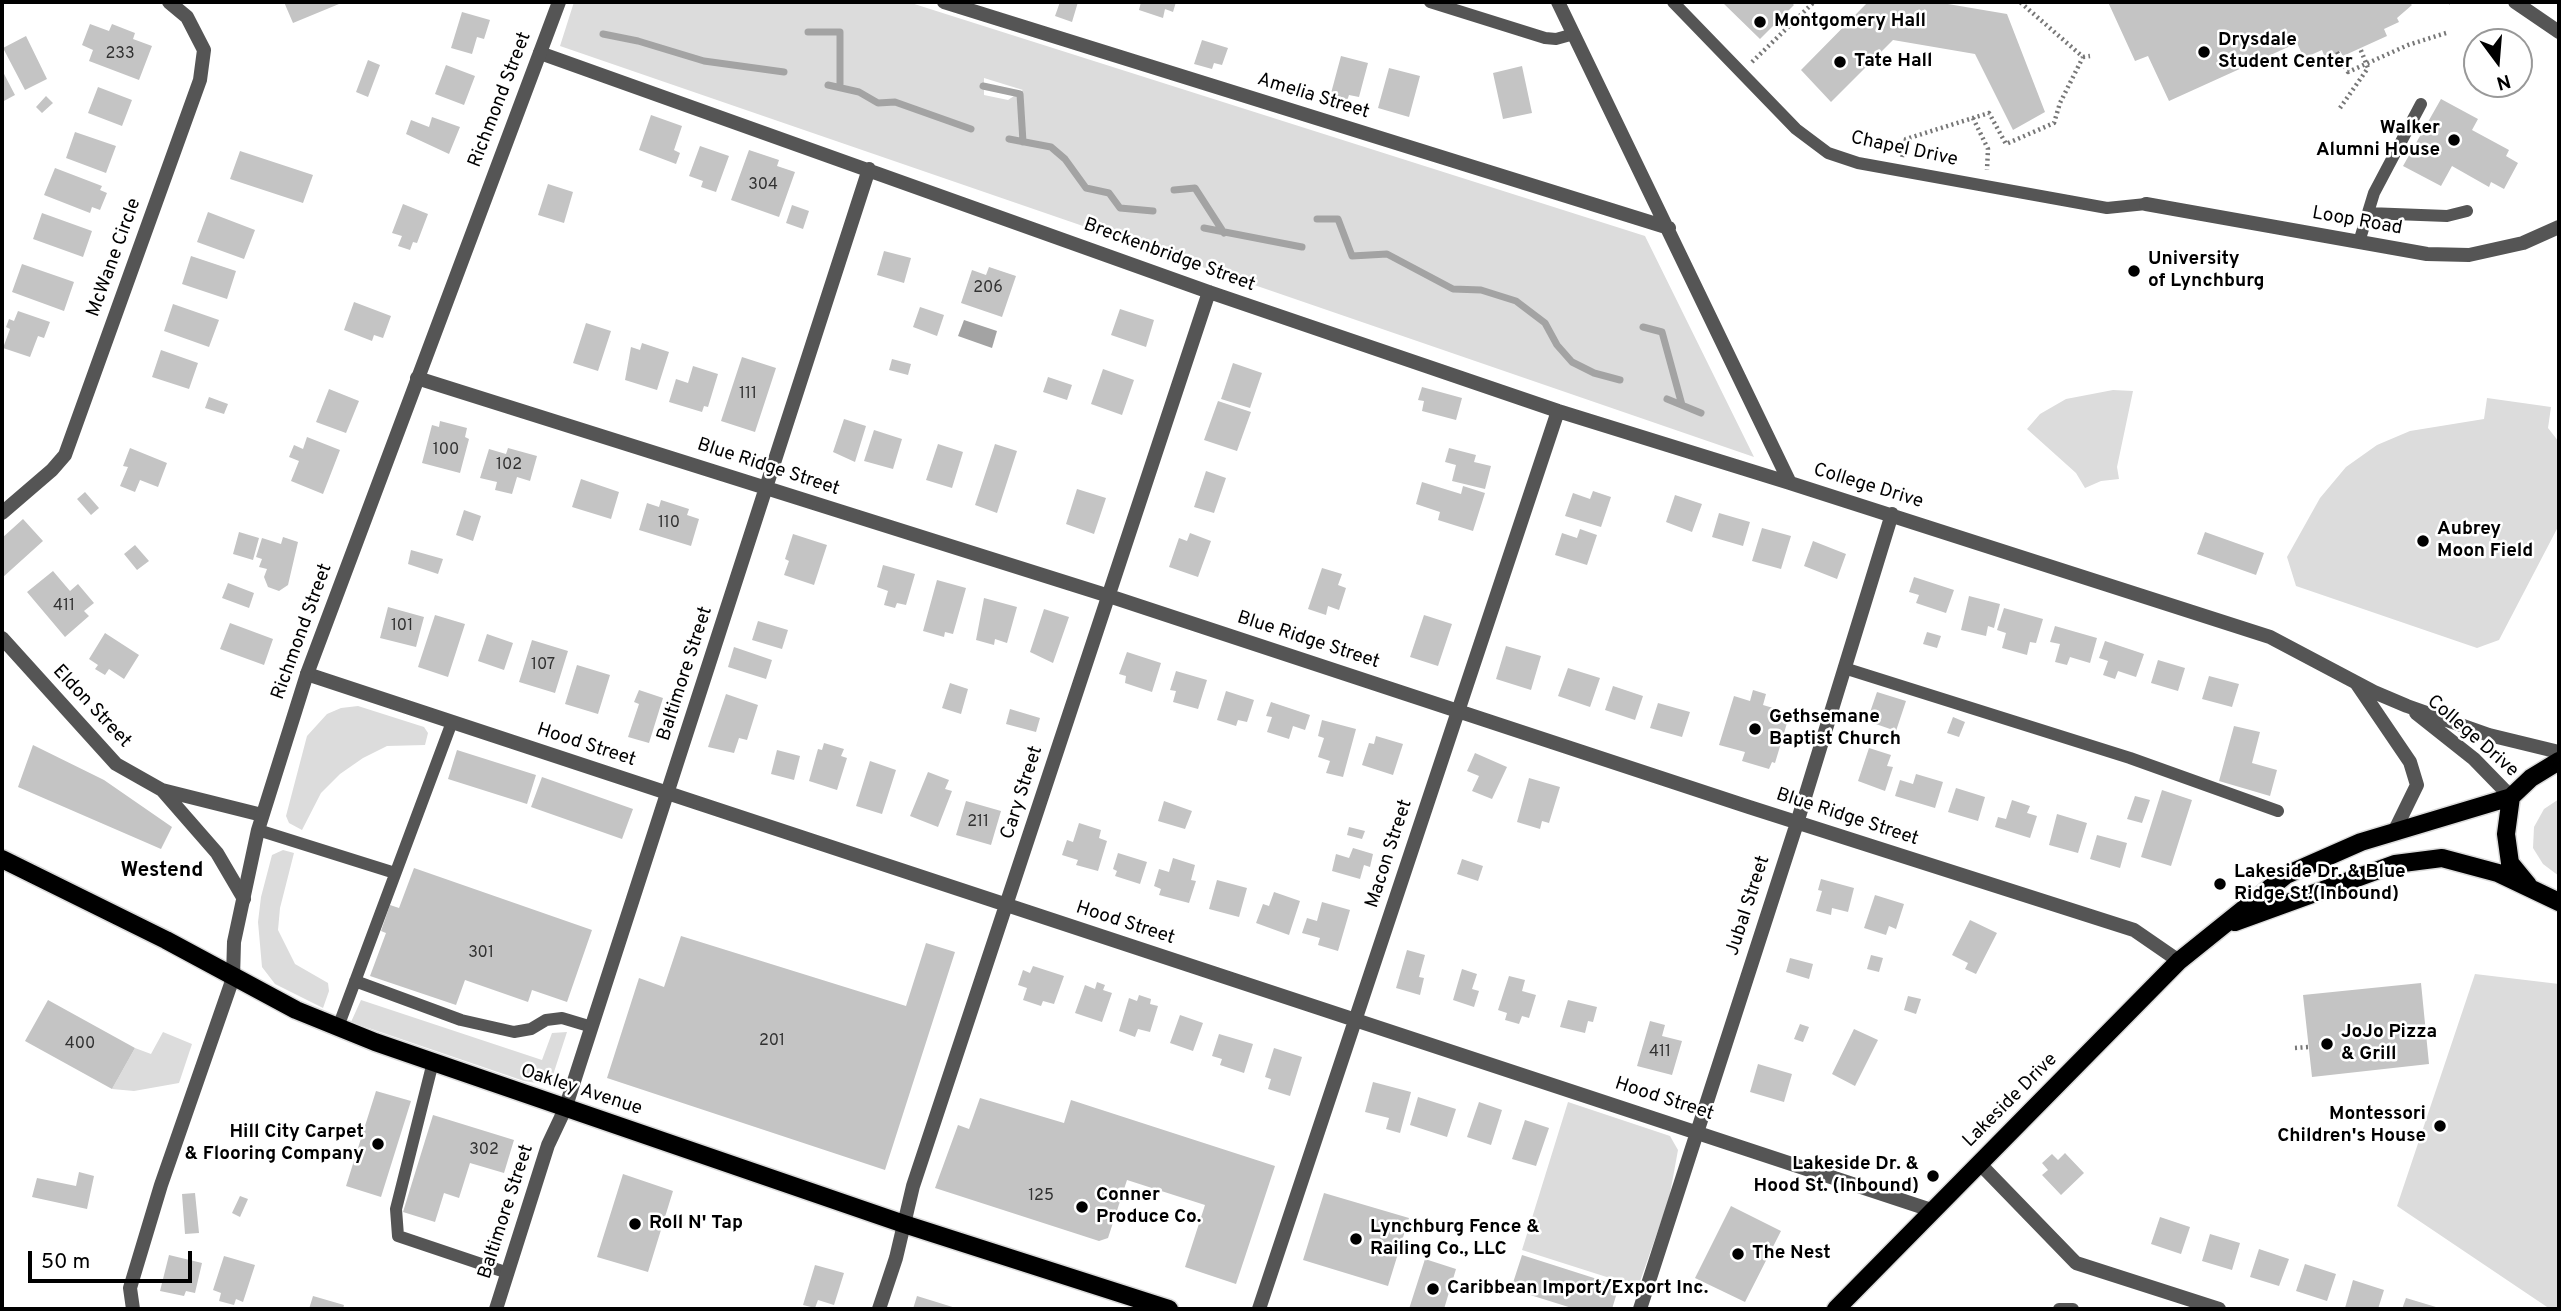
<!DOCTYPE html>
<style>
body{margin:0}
#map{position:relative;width:2561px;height:1311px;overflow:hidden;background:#fff;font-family:Overpass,sans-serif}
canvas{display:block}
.frame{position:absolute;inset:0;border:4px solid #000;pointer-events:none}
.north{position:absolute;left:2463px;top:28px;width:70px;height:70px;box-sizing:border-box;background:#fff;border:2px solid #999;border-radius:50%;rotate:164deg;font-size:19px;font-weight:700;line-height:28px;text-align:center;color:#000}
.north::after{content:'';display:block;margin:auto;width:24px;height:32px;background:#000;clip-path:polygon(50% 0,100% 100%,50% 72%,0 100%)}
.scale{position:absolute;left:28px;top:1251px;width:164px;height:32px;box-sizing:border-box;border:4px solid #000;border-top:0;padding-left:9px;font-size:21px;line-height:24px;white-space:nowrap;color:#000;-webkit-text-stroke:5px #fff;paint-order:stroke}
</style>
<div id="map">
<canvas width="2561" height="1311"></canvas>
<div class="frame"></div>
<div class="north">N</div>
<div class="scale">50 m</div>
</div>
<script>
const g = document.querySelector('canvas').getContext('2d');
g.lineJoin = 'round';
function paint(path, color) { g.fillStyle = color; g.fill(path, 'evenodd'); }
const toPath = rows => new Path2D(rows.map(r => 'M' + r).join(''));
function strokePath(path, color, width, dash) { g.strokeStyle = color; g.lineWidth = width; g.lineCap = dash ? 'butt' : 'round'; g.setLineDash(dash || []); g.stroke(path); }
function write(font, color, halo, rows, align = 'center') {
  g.font = font + ' Overpass,sans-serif'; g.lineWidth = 5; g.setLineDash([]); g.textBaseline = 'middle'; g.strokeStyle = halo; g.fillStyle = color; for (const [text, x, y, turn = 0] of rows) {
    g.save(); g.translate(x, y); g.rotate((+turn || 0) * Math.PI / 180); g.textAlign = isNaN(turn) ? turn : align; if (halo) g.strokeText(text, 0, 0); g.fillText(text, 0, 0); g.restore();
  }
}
const green = toPath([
 [574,2,908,2,1645,236,1754,457,560,46],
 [984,79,984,78,1023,90,1008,100,984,95],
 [2113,390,2133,391,2117,467,2119,479,2101,481,2085,488,2076,473,2027,429,2040,414,2066,399],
 [2487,398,2551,407,2548,428,2559,442,2559,525,2499,640,2477,648,2296,586,2287,557,2320,498,2346,467,2377,445,2410,431,2484,419],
 [358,706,424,727,428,733,425,745,387,746,363,758,340,774,321,793,302,830,289,823,286,816,307,736,327,714,341,708],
 [2559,799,2559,876,2543,864,2533,848,2534,827,2544,809],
 [283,850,294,853,280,908,278,930,295,964,328,983,329,991,323,1008,275,984,262,967,258,922,261,897,272,855],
 [2475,974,2559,984,2559,1309,2550,1309,2397,1206],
 [361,1000,542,1060,552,1033,567,1032,553,1075,537,1083,524,1081,351,1022],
 [163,1032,192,1044,179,1083,134,1091,112,1089,135,1048,151,1054],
 [1568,1102,1670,1136,1678,1150,1669,1199,1638,1287,1522,1250]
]);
const water = toPath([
 [964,320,997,331,992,348,958,336]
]);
const stream = toPath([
 [808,32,840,32,840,87],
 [603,34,638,41,704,61,784,72],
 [828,85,859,92,878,103,895,102,971,129],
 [983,86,1020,94,1023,142],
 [1009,139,1051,147,1065,159,1086,188,1109,193,1120,208,1153,211],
 [1174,190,1195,188,1224,233],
 [1317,219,1338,219,1352,256,1387,254,1453,289,1481,290,1516,301,1545,323,1557,345,1572,362,1594,373,1620,380],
 [1204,228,1302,247],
 [1643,327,1662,332,1682,405],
 [1667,399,1701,413]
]);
const building = toPath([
 [284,2,338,2,339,4,293,23],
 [1060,2,1078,2,1072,22,1055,16],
 [1141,2,1176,2,1173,12,1165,9,1163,18,1139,10],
 [1722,2,1791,2,1794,5,1760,39],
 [1868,2,1936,2,2007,14,2045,112,2013,130,1975,54,1893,40,1831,102,1801,70],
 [2108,2,2409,2,2412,5,2397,18,2399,22,2384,29,2387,36,2343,56,2340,51,2325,58,2322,50,2304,58,2297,43,2169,101,2148,56,2135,61],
 [462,12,490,20,484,39,477,37,472,54,451,48],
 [90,24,109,31,112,24,135,33,133,39,152,46,139,80,89,61,93,50,82,45],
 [26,36,47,79,25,90,3,48],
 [1202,40,1228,48,1222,65,1214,63,1212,69,1194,64],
 [1341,56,1368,63,1359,97,1349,95,1347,101,1330,97],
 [368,60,380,65,368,97,356,92],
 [446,65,475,76,464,105,435,94],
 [1522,66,1532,113,1503,119,1493,73],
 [1389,68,1420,76,1409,117,1378,108],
 [2,70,15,95,2,102],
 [98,87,132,100,122,126,88,113],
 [46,96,53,103,42,113,36,107],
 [2441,99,2478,119,2472,130,2509,150,2506,156,2518,163,2504,189,2491,182,2489,187,2452,166,2441,186,2403,166],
 [651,115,682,126,674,150,680,153,676,164,639,150],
 [432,117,460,127,449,154,406,134,411,120,429,127],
 [75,132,116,146,106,173,66,158],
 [700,146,729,156,716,192,701,187,703,181,689,176],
 [749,150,779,160,777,166,795,172,779,217,731,200],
 [240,151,313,175,303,203,230,179],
 [55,168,102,186,100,190,107,193,100,210,92,207,90,213,44,195],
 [548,184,573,192,564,223,538,215],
 [403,204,428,214,417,243,413,242,410,250,398,246,402,236,392,233],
 [792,205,809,211,803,229,786,223],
 [208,212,255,230,244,259,197,242],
 [42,213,92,231,83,257,33,239],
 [884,251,911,258,904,283,877,275],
 [191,256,236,271,227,299,182,284],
 [22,264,74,282,64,311,12,292],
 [989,267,1016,276,1002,317,961,303,972,270,986,275],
 [354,302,391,316,383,338,374,335,372,341,344,330],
 [173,304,219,320,209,347,164,331],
 [920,307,944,315,937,336,913,327],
 [1120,309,1154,320,1146,347,1111,335],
 [18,311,50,322,44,338,38,336,30,357,3,348,10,329,6,327,9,319,14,321],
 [586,323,611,331,598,371,573,363],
 [642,343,669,352,657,390,625,380,631,347,640,350],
 [161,350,198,363,189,389,152,377],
 [742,357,776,368,755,432,721,421],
 [892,359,911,364,908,375,889,370],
 [1233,363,1262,373,1250,408,1221,399],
 [693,366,718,374,708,407,704,406,702,412,669,402,676,379,688,383],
 [1103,369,1134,380,1122,415,1091,404],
 [1048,377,1072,385,1067,400,1043,392],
 [1422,387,1462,398,1456,420,1422,411,1424,401,1418,400],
 [329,389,359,401,346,433,316,422],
 [209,397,228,404,224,414,205,408],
 [1218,401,1251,412,1237,451,1204,440],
 [844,419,866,426,855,462,833,452],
 [440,421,467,428,465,437,469,439,460,473,422,463,432,425,439,427],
 [874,430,902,439,893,469,864,461],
 [307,437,340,450,323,494,291,481,299,461,289,457,294,445,303,449],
 [938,444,963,452,952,488,926,480],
 [995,444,1017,451,997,513,975,505],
 [130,448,167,463,158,487,140,480,135,492,120,486,128,467,123,466],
 [508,448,537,456,530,481,517,477,512,494,495,490,497,482,480,478,489,449,506,454],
 [1449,448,1476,455,1474,462,1491,466,1485,489,1452,481,1456,465,1445,462],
 [1206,471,1226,478,1214,513,1194,507],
 [581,479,619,492,611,519,572,507],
 [1422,482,1461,494,1463,486,1485,493,1473,531,1438,520,1440,512,1416,504],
 [1077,489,1106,498,1094,534,1066,524],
 [1593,491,1611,497,1601,527,1565,516,1573,493,1590,499],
 [85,492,99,508,91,515,77,499],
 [1675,495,1702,504,1692,532,1666,522],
 [661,500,689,509,687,515,699,519,691,546,639,530,647,503,659,507],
 [464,510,481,516,473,541,456,535],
 [1719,513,1750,522,1743,546,1712,537],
 [23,519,43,541,2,578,2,538],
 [1762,528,1791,536,1781,569,1752,561],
 [1580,529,1597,535,1587,565,1555,555,1562,533,1577,538],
 [239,532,259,538,253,560,233,554],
 [2205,532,2264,553,2256,575,2197,554],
 [1190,533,1211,541,1198,577,1169,567,1179,538,1187,541],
 [793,534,827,545,814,585,784,575,789,561,785,559],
 [283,537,298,542,288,585,279,591,268,587,264,577,267,569,259,567,262,559,256,557,262,538,281,544],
 [1813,541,1846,554,1837,579,1804,566],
 [135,545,149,561,137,570,124,554],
 [411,550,443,559,438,574,408,564],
 [883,565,915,574,906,605,897,603,895,608,884,605,888,591,877,587],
 [1322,568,1342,574,1338,585,1346,588,1339,610,1328,606,1326,615,1308,609],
 [53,571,70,591,78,584,94,603,84,611,89,616,65,637,27,592],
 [1914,577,1954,590,1946,613,1916,603,1919,595,1909,592],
 [937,580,966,588,953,634,945,632,944,637,923,631],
 [228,583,254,593,249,608,222,598],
 [1969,596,2000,604,1994,628,1988,626,1986,636,1961,630],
 [984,598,1017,607,1007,643,995,639,994,645,976,640],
 [388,607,424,617,416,647,380,638],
 [2004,608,2043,619,2036,643,2030,642,2027,655,2002,648,2006,633,1997,630],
 [1044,609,1069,617,1053,663,1030,652],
 [435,615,465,624,448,677,418,667],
 [1424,615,1452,624,1438,666,1410,657],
 [758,621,788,630,782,649,752,640],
 [230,623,273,639,264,665,220,649],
 [2055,626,2097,638,2090,663,2070,657,2067,665,2055,662,2060,644,2050,642],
 [1927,632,1941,636,1937,648,1923,644],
 [105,633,139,655,124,679,109,669,105,675,95,669,98,665,89,659],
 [487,634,513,643,504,670,478,661],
 [532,640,568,651,555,693,519,682],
 [2105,641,2144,654,2136,677,2118,671,2115,679,2103,675,2108,661,2099,658],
 [1506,646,1541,656,1531,690,1496,679],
 [734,647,772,660,766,679,728,667],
 [1127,652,1161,663,1152,692,1125,683,1126,676,1119,674],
 [2158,660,2185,668,2178,691,2151,683],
 [577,665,610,675,598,714,565,704],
 [1568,668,1600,678,1590,707,1558,696],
 [1176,671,1207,680,1198,709,1173,702,1176,691,1170,690],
 [2209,676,2239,684,2232,707,2202,699],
 [950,683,968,689,961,714,942,708],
 [1613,686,1643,696,1635,720,1605,710],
 [639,690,663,698,649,743,628,737,639,704,634,702],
 [1753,690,1766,694,1763,705,1790,713,1775,763,1772,762,1769,769,1742,761,1745,752,1719,745,1734,696,1750,701],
 [1226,691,1254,700,1247,722,1238,720,1236,726,1217,720],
 [1877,692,1906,701,1896,731,1867,721],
 [726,694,758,705,747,740,739,738,734,753,708,747],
 [1271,702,1310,715,1305,730,1293,726,1289,739,1267,732,1272,717,1266,716],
 [1658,703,1690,712,1682,737,1650,728],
 [1010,709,1040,718,1036,732,1006,724],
 [1953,717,1965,722,1959,737,1947,733],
 [1322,720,1356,729,1343,777,1326,773,1330,761,1318,757,1324,738,1318,736],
 [2234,726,2260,732,2252,763,2277,770,2270,796,2219,781],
 [1376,736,1403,744,1393,775,1362,765,1369,743,1374,744],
 [824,743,844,749,841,756,847,758,837,790,809,781,818,749,822,750],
 [33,745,104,780,172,827,161,849,18,787],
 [1869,748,1891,755,1887,766,1893,767,1885,791,1858,781],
 [457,750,536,775,527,804,448,779],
 [777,750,800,756,794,780,771,774],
 [1475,753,1507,767,1492,799,1472,791,1479,776,1467,771],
 [870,761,896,770,882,814,856,806],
 [928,772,949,780,945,789,952,791,938,827,910,816],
 [1916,774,1943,782,1935,808,1895,796,1900,780,1913,784],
 [542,777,633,809,622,839,531,807],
 [1529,778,1560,787,1549,823,1542,821,1540,829,1517,822],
 [1956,788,1985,797,1978,821,1948,812],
 [2162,790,2192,800,2171,866,2141,857],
 [2135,796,2150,800,2142,823,2127,819],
 [2012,800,2030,806,2027,813,2037,816,2030,838,1995,827,1998,817,2006,819],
 [966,801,1001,811,991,845,956,835],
 [1164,801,1192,811,1185,829,1158,821],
 [2057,814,2087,823,2078,853,2049,845],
 [1079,823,1101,830,1099,838,1107,841,1098,871,1076,865,1078,860,1062,855,1067,840,1073,842],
 [1349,827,1365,831,1362,839,1347,835],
 [2097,835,2127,843,2120,868,2090,859],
 [1353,848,1373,854,1370,867,1364,865,1360,879,1332,871,1336,854,1349,858],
 [1118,853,1147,862,1140,884,1115,876,1117,871,1113,869],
 [1173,858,1195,865,1191,880,1196,881,1189,903,1159,895,1161,889,1154,886,1159,869,1169,872],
 [1462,859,1483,866,1478,881,1457,874],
 [414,868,592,930,567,1002,532,990,528,1002,465,980,456,1005,370,976,386,933,381,931,390,905,399,908],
 [1821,879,1854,888,1848,912,1832,908,1831,915,1816,911,1822,891,1818,890],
 [1217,880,1247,888,1239,917,1209,909],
 [1274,892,1300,901,1289,935,1256,923,1263,904,1269,906],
 [1875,895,1904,904,1896,929,1889,926,1886,935,1864,928],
 [1322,902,1350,910,1338,951,1318,945,1320,938,1302,933,1307,918,1317,921],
 [1970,920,1997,933,1976,974,1965,969,1968,963,1952,955],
 [681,936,906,1006,926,943,955,952,885,1170,607,1078,639,978,664,987],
 [1407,950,1425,955,1419,977,1424,978,1420,995,1396,988],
 [1871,955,1883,958,1879,972,1867,969],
 [1790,958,1813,964,1809,979,1786,972],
 [1033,966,1064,976,1054,1004,1043,1001,1041,1006,1023,1000,1027,988,1018,985,1023,970,1030,973],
 [1462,969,1477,974,1472,989,1479,991,1474,1007,1453,1000],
 [1509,976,1525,980,1522,991,1536,995,1529,1018,1522,1016,1519,1024,1505,1020,1507,1013,1498,1010],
 [1097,982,1105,985,1103,990,1112,993,1102,1022,1075,1013,1085,985,1095,989],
 [2421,983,2429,1064,2312,1077,2303,995],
 [1139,995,1151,999,1150,1004,1158,1006,1150,1032,1138,1029,1135,1037,1119,1031,1129,998,1137,1001],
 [1908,996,1921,999,1916,1014,1904,1010],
 [48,1000,135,1048,112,1089,25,1041],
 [1568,1000,1597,1007,1593,1022,1588,1021,1585,1033,1560,1027],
 [1180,1015,1203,1023,1193,1051,1170,1043],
 [1650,1021,1665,1025,1662,1036,1682,1041,1672,1075,1637,1066],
 [1800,1024,1809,1027,1803,1042,1794,1039],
 [1854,1029,1878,1040,1855,1086,1832,1074],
 [1219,1034,1253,1044,1244,1073,1220,1065,1222,1059,1212,1056],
 [1274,1048,1302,1057,1290,1096,1268,1089,1271,1079,1265,1077],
 [1758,1064,1792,1074,1784,1102,1750,1092],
 [1373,1082,1411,1092,1400,1133,1386,1129,1389,1118,1365,1112],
 [376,1091,411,1101,381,1197,346,1186],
 [1418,1097,1456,1109,1447,1137,1410,1125],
 [980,1098,1064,1123,1071,1100,1275,1166,1236,1284,1185,1267,1205,1205,1127,1180,1108,1238,1099,1241,935,1188,958,1125,969,1129],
 [1479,1102,1502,1110,1491,1145,1467,1137],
 [433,1115,514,1140,504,1173,470,1163,459,1198,444,1193,435,1222,403,1212],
 [1525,1120,1549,1128,1536,1166,1512,1159],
 [2065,1153,2084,1173,2061,1195,2042,1175,2048,1170,2042,1163,2052,1154,2058,1160],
 [79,1172,94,1176,87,1209,32,1197,37,1178,76,1186],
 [623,1174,673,1191,648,1272,597,1257],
 [195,1193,199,1233,185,1234,182,1194],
 [1324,1193,1409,1218,1388,1286,1303,1260],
 [240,1196,248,1199,240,1217,232,1213],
 [1731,1206,1781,1231,1745,1302,1695,1278],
 [2160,1217,2190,1227,2181,1254,2151,1244],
 [2210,1234,2240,1243,2232,1270,2202,1261],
 [2259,1249,2289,1259,2279,1286,2250,1277],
 [169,1255,202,1263,195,1293,186,1291,184,1296,160,1291],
 [1522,1255,1619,1286,1612,1309,1575,1309,1511,1289],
 [224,1256,255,1265,243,1302,236,1299,234,1305,219,1301,221,1293,213,1290],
 [1425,1259,1456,1269,1444,1309,1409,1309],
 [2305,1264,2336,1274,2327,1301,2296,1291],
 [815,1265,844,1273,834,1305,818,1300,815,1308,803,1305],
 [2353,1280,2384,1290,2378,1309,2345,1308],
 [313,1296,344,1305,343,1309,309,1309],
 [917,1296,959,1309,913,1309],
 [2406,1298,2436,1307,2435,1309,2402,1309]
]);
const path = toPath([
 [2450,2,2451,3],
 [2337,52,2348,72,2408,45,2446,33],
 [2083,57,2090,56],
 [1752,62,1814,2],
 [2340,108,2368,68,2360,48],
 [1973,118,1988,149,1987,170],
 [1902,157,1906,139,1989,113,2006,144,2054,123,2060,103,2083,57,2020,2],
 [2295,1048,2309,1047]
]);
const service = toPath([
 [1430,2,1545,38,1556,39,1574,34],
 [1673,2,1796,129,1828,153,1858,163,2107,208,2146,204],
 [2368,213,2447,216,2467,211],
 [2359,242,2374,193,2421,104],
 [1844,668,2130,758,2278,811],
 [258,830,395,873],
 [355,981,461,1020,514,1032,531,1029,546,1020,562,1018,592,1027],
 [338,1027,452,722],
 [433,1062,396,1209,398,1236,508,1273],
 [2059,1309,2073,1309]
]);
const minor = toPath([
 [944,2,1669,228],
 [1558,2,1790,483,2270,637,2374,692,2407,706,2489,735,2559,752],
 [2515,2,2559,32],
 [540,53,1209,292,1558,411,1790,483],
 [2146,204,2427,254,2469,255,2523,243,2559,227],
 [417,378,1109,596,1749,807,2134,930,2179,961],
 [2,513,52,470,65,455,200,80,204,50,187,17,169,2],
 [2,638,116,764,162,790,262,815],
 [307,674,1931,1210],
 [2357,684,2410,762,2417,785,2394,832],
 [2416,713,2474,759,2511,797],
 [162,790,217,853,244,899],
 [1979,1163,2076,1263,2219,1309],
 [133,1309,130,1288,161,1185,233,978],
 [496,1309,548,1145,565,1109,869,169],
 [879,1309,896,1258,913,1186,1209,292],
 [1259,1309,1558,411],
 [1640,1309,1797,823,1892,514]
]);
const tertiary = toPath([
 [233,978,234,942,258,830,307,674,559,2]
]);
const primary = toPath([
 [2,859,166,940,296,1010,375,1042,904,1224,1169,1309],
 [2528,885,2510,863,2506,834,2511,797,2531,778,2559,761],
 [2235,922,2395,864,2442,858,2498,873,2559,902],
 [1836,1309,2179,961,2286,875,2361,842,2511,797]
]);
const markers = [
 [1760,22,7,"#000"],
 [2204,52,7,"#000"],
 [1840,62,7,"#000"],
 [2454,140,7,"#000"],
 [2134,271,7,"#000"],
 [2423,541,7,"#000"],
 [1755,729,7,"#000"],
 [2220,884,7,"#000"],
 [2327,1044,7,"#000"],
 [2440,1126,7,"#000"],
 [378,1144,7,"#000"],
 [1933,1176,7,"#000"],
 [1082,1207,7,"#000"],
 [635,1224,7,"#000"],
 [1356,1239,7,"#000"],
 [1738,1254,7,"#000"],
 [1433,1289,7,"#000"]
];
const numberNames = [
 ["233",120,55],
 ["304",763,186],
 ["206",988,289],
 ["111",748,395],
 ["100",446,451],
 ["102",509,466],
 ["110",669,524],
 ["411",64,607],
 ["101",402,627],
 ["107",543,666],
 ["211",978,823],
 ["301",481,954],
 ["201",772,1042],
 ["400",80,1045],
 ["411",1660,1053],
 ["302",484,1151],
 ["125",1041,1197]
];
const poiNames = [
 ["Montgomery Hall",1774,22],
 ["Drysdale",2218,41],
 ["Student Center",2218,63],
 ["Tate Hall",1854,62],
 ["Walker",2440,129,"right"],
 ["Alumni House",2440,151,"right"],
 ["University",2148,260],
 ["of Lynchburg",2148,282],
 ["Aubrey",2437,530],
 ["Moon Field",2437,552],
 ["Gethsemane",1769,718],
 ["Baptist Church",1769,740],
 ["Lakeside Dr. & Blue",2234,873],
 ["Ridge St.(Inbound)",2234,895],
 ["JoJo Pizza",2341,1033],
 ["& Grill",2341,1055],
 ["Montessori",2426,1115,"right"],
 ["Children's House",2426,1137,"right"],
 ["Hill City Carpet",364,1133,"right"],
 ["& Flooring Company",364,1155,"right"],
 ["Lakeside Dr. &",1919,1165,"right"],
 ["Hood St. (Inbound)",1919,1187,"right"],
 ["Conner",1096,1196],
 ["Produce Co.",1096,1218],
 ["Roll N' Tap",649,1224],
 ["Lynchburg Fence &",1370,1228],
 ["Railing Co., LLC",1370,1250],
 ["The Nest",1752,1254],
 ["Caribbean Import/Export Inc.",1447,1289]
];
const streetNames = [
 ["Amelia Street",1313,97,17],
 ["Richmond Street",501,100,-69],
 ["Chapel Drive",1904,150,12],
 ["Loop Road",2357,222,10],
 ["Breckenbridge Street",1169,256,20],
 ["McWane Circle",115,258,-70],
 ["Blue Ridge Street",768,468,18],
 ["College Drive",1868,487,17],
 ["Richmond Street",303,632,-70],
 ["Blue Ridge Street",1308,641,18],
 ["Baltimore Street",686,674,-72],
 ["Eldon Street",91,707,47],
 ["College Drive",2472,737,41],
 ["Hood Street",586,746,18],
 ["Cary Street",1023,793,-72],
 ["Blue Ridge Street",1847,818,18],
 ["Macon Street",1390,854,-72],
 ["Jubal Street",1749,906,-72],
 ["Hood Street",1125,924,18],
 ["Oakley Avenue",581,1091,18],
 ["Hood Street",1664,1100,18],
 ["Lakeside Drive",2011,1101,-45],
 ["Baltimore Street",507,1212,-72]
];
const neighbourhoodNames = [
 ["Westend",162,872]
];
paint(green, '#dcdcdc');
paint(water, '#a3a3a3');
strokePath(stream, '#a3a3a3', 7);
paint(building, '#c4c4c4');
strokePath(primary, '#dbdbdb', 21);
strokePath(path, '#777', 4.5, [2, 3.5]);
strokePath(service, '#555', 12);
strokePath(minor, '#555', 14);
strokePath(tertiary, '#555', 14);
strokePath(primary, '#000', 18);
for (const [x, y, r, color] of markers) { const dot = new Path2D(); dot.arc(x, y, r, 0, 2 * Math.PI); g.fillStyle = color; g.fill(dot); strokePath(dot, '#fff', 2.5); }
write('16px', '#313131', null, numberNames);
write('bold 19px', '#000', '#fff', poiNames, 'left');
write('19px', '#000', '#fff', streetNames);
write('bold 21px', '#000', '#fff', neighbourhoodNames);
</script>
